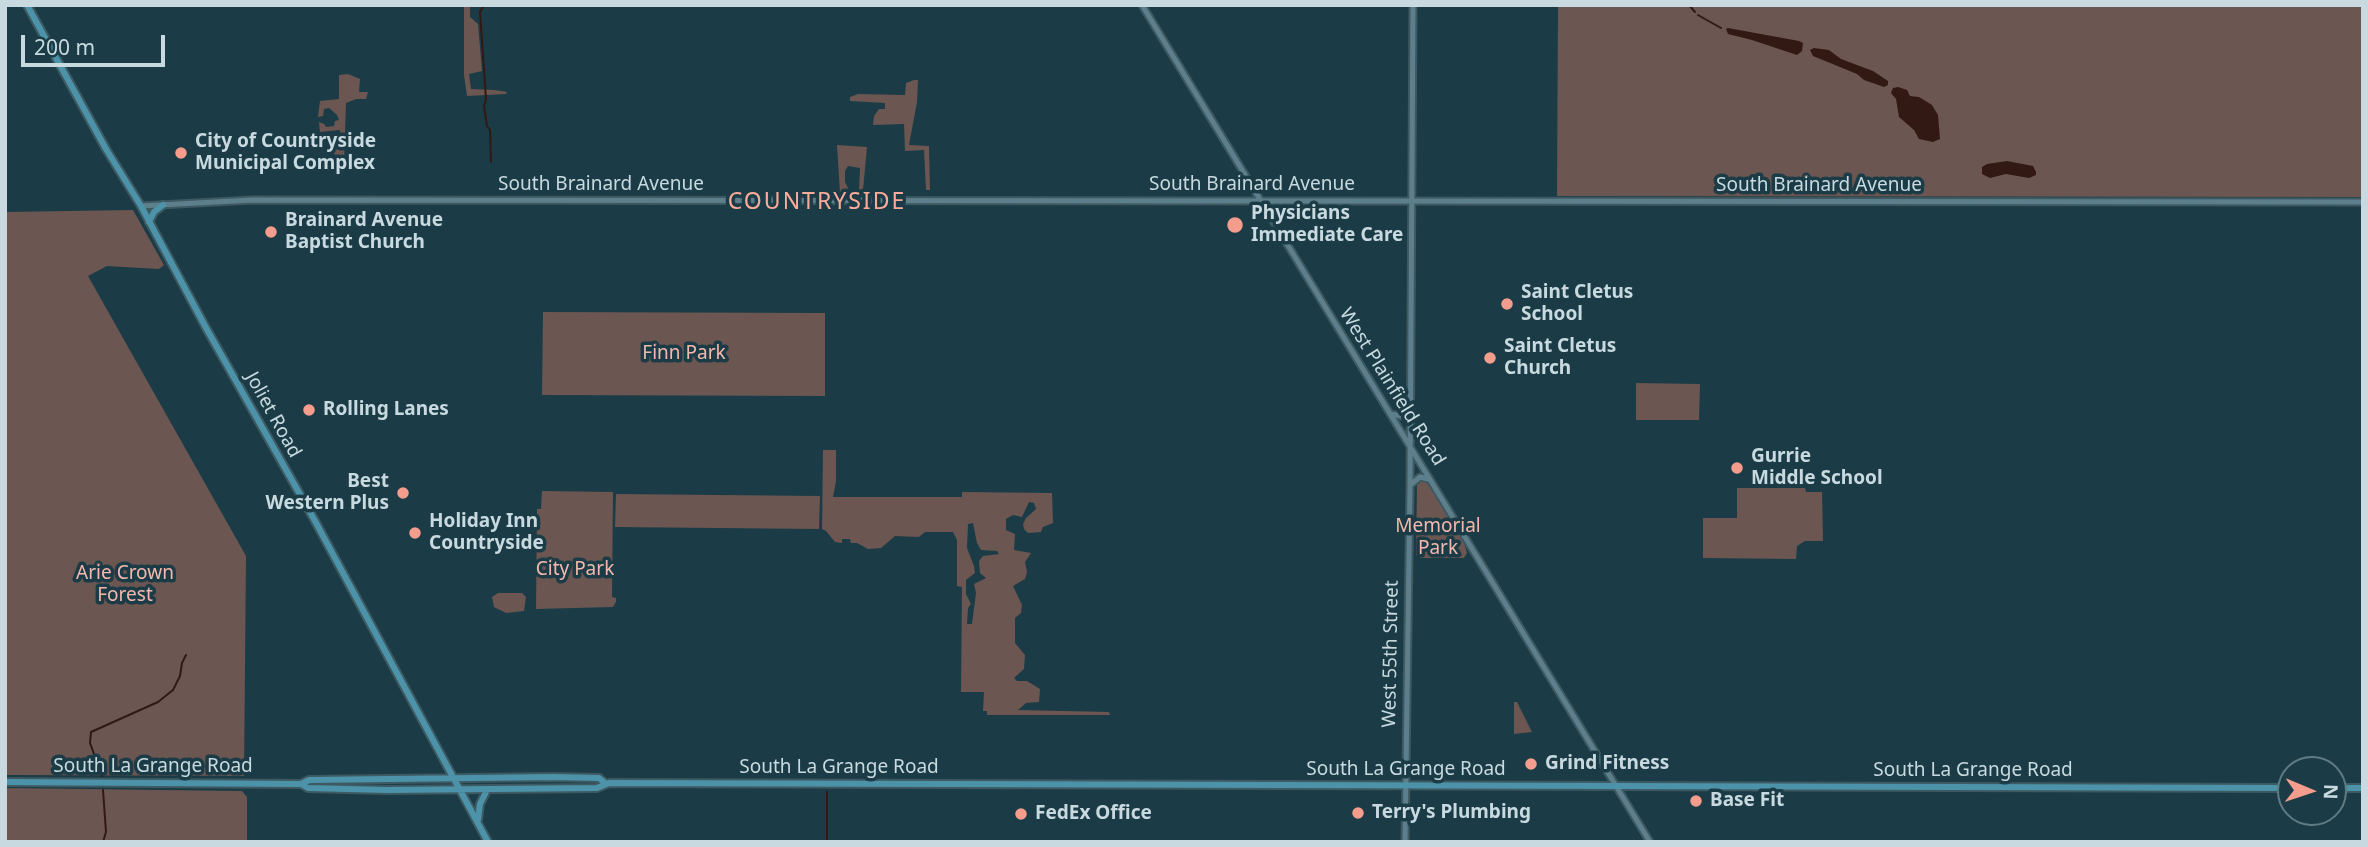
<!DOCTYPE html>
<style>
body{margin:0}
#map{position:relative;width:2368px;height:847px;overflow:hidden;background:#1b3c46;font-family:"Noto Sans",sans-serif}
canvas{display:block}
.frame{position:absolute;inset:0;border:7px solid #c8dae0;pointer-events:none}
.north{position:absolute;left:2277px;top:756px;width:70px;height:70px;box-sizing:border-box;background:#1b3c46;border:2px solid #607b84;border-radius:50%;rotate:92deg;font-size:19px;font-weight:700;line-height:28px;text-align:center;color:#c8dae0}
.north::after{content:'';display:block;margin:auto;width:24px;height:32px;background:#f49d8d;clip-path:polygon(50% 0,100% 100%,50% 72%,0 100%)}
.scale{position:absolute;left:21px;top:35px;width:144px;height:32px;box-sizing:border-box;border:4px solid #c8dae0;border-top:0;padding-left:9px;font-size:21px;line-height:24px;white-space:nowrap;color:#c8dae0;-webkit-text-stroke:5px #1b3c46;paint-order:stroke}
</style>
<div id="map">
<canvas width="2368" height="847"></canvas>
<div class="frame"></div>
<div class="north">N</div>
<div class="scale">200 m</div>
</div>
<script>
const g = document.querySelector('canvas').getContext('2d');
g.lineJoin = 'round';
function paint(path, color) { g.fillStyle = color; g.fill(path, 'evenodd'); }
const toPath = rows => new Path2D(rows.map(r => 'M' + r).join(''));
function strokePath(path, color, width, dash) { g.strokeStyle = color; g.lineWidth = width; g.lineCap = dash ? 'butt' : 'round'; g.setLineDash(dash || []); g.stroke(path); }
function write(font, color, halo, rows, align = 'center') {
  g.font = font + ' "Noto Sans",sans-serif'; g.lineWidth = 7; g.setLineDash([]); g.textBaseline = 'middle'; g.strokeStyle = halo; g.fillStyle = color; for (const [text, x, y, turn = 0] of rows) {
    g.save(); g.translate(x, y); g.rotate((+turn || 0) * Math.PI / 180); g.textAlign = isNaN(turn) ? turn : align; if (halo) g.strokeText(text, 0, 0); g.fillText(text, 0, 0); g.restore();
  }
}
const green = toPath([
 [464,5,470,5,470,17,478,24,482,71,469,74,471,89,495,90,507,92,506,94,467,96,464,75],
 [1558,5,2363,5,2363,197,1557,196],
 [348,74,360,79,359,92,368,92,366,99,356,99,346,103,344,162,333,153,335,147,341,142,340,130,320,132,319,122,324,124,326,127,334,126,335,121,339,120,337,115,329,108,324,109,323,116,318,117,320,101,339,99,339,75],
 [914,80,918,80,917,102,909,145,929,146,930,190,926,190,924,150,905,151,904,124,873,125,874,116,879,109,885,109,885,103,850,101,850,97,858,94,905,95,906,83],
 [837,145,867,147,863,190,859,191,860,168,848,166,845,171,845,182,850,192,840,193],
 [133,210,164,265,159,269,107,266,88,276,246,556,244,776,5,775,5,212],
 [543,312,825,313,825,396,542,395],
 [1636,383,1700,384,1699,420,1636,420],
 [823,450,836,450,836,481,833,497,962,497,962,492,1052,493,1053,523,1043,527,1041,532,1028,533,1024,529,1023,524,1026,518,1036,509,1034,503,1029,502,1022,517,1013,515,1006,519,1006,530,1015,534,1014,550,1031,553,1025,562,1027,572,1025,579,1013,586,1022,605,1021,613,1015,618,1015,643,1025,655,1024,669,1014,678,1017,681,1027,681,1040,689,1039,702,1026,703,1018,710,1109,712,1110,715,987,715,987,711,983,711,984,692,961,692,962,587,957,586,957,540,953,532,925,532,919,537,895,536,881,548,868,549,857,543,851,543,850,539,842,539,842,543,835,542,826,531,822,529],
 [973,523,977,543,981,550,997,551,999,554,983,556,979,561,980,573,986,578,974,584,976,593,972,624,967,624,968,608,971,604,966,594,966,580,975,573,974,566,967,548,968,524],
 [1423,480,1429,485,1463,539,1467,553,1464,558,1421,558,1416,555,1417,484],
 [1737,488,1805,488,1806,492,1822,492,1823,541,1805,541,1797,546,1796,559,1703,558,1703,518,1737,518],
 [542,491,613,492,612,597,616,598,616,602,613,607,536,609,537,509,541,509],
 [616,494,820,496,819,529,615,527],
 [498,593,522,593,526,597,524,611,506,613,494,607,492,597],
 [1514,702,1517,702,1532,732,1514,734],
 [5,788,242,791,247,797,247,842,5,842]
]);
const water = toPath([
 [1728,28,1799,41,1803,43,1802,51,1797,55,1752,40,1728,34,1726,29],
 [1814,48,1829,50,1841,59,1873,71,1888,81,1888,85,1884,87,1864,80,1857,74,1813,56,1810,50],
 [1898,87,1907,90,1910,96,1919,97,1932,105,1938,115,1940,139,1933,142,1919,139,1914,130,1899,117,1896,99,1891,93,1893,88],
 [2007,161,2033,166,2036,172,2036,175,2029,178,2006,174,1990,178,1982,174,1982,167,1987,164]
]);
const stream = toPath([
 [484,5,480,12,486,99,484,106,487,126,490,130,491,162],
 [1689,5,1695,12],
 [1698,15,1721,28],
 [102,776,90,743,91,732,158,702,173,690,180,676,182,663,186,655],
 [103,842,106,832,103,790],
 [827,842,827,792]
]);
const secondary = toPath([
 [1142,5,1650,842],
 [141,206,252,200,2363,202],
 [1390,414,1402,416,1411,408],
 [1410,485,1420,477,1428,479],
 [1405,842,1410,485,1413,5]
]);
const primary = toPath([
 [27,5,106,149,141,206,205,326,315,521,488,842],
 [149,222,154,212,163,205],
 [5,782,301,784,309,780,553,777,599,778,605,783],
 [301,784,308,788,387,790,597,788,609,783,2291,788],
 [2333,788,2363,788],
 [478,820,480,804,487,790]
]);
const markers = [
 [181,153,7,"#f49d8d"],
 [1235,225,9,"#f49d8d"],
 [271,232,7,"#f49d8d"],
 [1507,304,7,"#f49d8d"],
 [1490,358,7,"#f49d8d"],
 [309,410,7,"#f49d8d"],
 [1737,468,7,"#f49d8d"],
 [403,493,7,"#f49d8d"],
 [415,533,7,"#f49d8d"],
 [1531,764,7,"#f49d8d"],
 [1696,801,7,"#f49d8d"],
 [1358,813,7,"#f49d8d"],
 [1021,814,7,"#f49d8d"]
];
const poiNames = [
 ["City of Countryside",195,142],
 ["Municipal Complex",195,164],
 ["Physicians",1251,214],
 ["Immediate Care",1251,236],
 ["Brainard Avenue",285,221],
 ["Baptist Church",285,243],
 ["Saint Cletus",1521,293],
 ["School",1521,315],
 ["Saint Cletus",1504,347],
 ["Church",1504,369],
 ["Rolling Lanes",323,410],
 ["Gurrie",1751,457],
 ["Middle School",1751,479],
 ["Best",389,482,"right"],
 ["Western Plus",389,504,"right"],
 ["Holiday Inn",429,522],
 ["Countryside",429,544],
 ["Grind Fitness",1545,764],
 ["Base Fit",1710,801],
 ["Terry's Plumbing",1372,813],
 ["FedEx Office",1035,814]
];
const streetNames = [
 ["South Brainard Avenue",601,185],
 ["South Brainard Avenue",1252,185],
 ["South Brainard Avenue",1819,186],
 ["West Plainfield Road",1392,387,58],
 ["Joliet Road",273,415,61],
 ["West 55th Street",1391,654,-89],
 ["South La Grange Road",153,767],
 ["South La Grange Road",839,768],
 ["South La Grange Road",1406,770],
 ["South La Grange Road",1973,771]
];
const parkNames = [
 ["Finn Park",684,354],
 ["Memorial",1438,527],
 ["Park",1438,549],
 ["City Park",575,570],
 ["Arie Crown",125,574],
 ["Forest",125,596]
];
const quarterNames = [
 ["COUNTRYSIDE",817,202]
];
paint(green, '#6b5652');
paint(water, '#321914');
strokePath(stream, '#321914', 2);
strokePath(secondary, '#3d5962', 9);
strokePath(primary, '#3d5962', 10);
strokePath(secondary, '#5d7f8b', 5);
strokePath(primary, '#4c93a9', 6);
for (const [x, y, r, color] of markers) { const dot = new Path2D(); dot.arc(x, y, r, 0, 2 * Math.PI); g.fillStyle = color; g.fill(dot); strokePath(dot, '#1b3c46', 2.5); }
write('bold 19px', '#c8dae0', '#1b3c46', poiNames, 'left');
write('19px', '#c8dae0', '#1b3c46', streetNames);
write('19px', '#f4b8ac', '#1b3c46', parkNames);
g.letterSpacing = '2px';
write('23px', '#fcaa9a', '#1b3c46', quarterNames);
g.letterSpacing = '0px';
</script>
